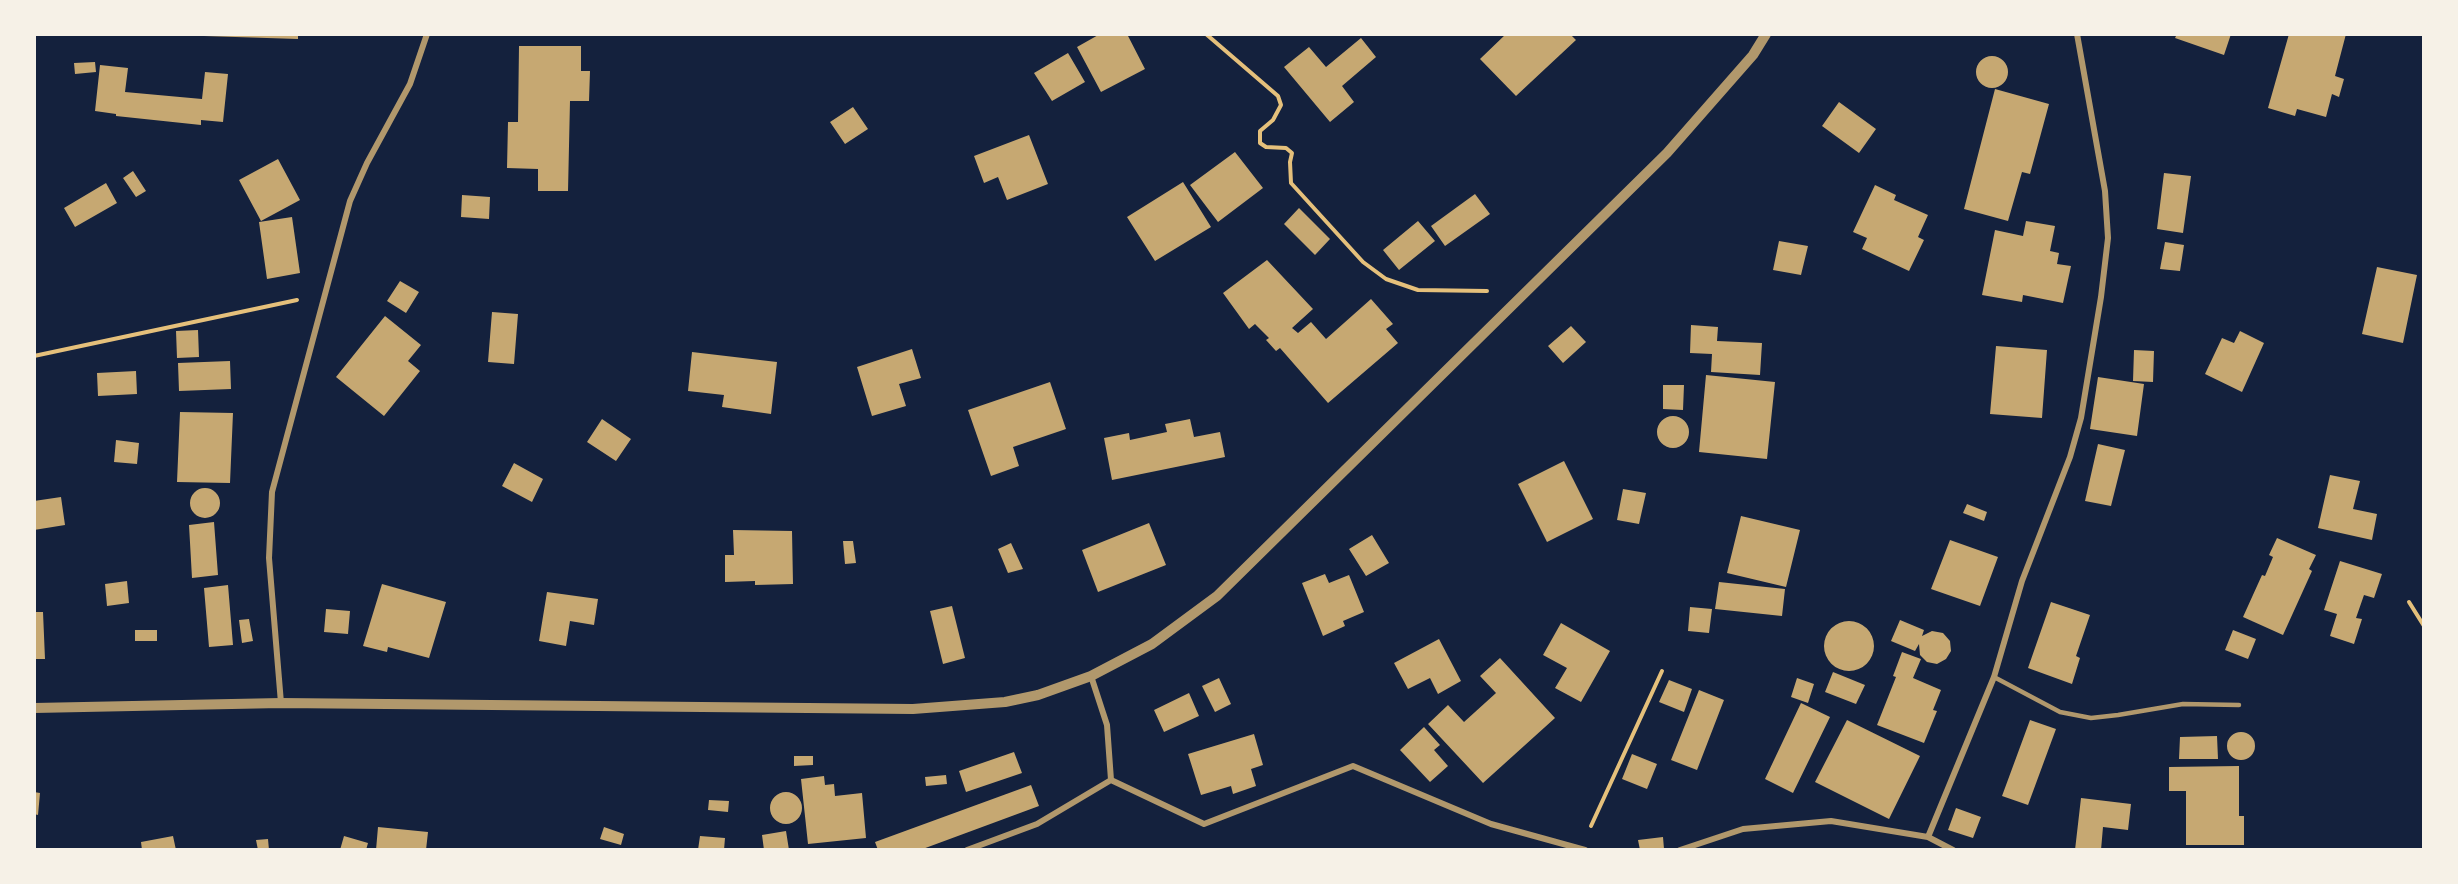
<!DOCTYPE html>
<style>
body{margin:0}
#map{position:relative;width:2458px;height:884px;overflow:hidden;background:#14213d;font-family:"DM Sans",sans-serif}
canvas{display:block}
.frame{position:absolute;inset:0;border:36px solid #f6f1e7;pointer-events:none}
</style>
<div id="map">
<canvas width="2458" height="884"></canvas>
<div class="frame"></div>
</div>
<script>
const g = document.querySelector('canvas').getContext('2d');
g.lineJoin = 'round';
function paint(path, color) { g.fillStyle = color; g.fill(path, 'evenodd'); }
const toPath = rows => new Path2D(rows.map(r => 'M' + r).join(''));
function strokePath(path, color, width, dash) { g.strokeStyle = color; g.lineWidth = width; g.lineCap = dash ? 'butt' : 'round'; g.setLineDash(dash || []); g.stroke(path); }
const building = toPath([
 [204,34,298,34,298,39,204,36],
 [1100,34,1127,34,1145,69,1101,92,1077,47],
 [1506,34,1570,34,1576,40,1516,96,1480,59],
 [2177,34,2231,34,2224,55,2175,38],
 [2289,34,2346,34,2335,76,2344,79,2339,97,2332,94,2326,117,2297,109,2295,116,2268,108],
 [1361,38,1376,57,1342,86,1354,102,1330,122,1284,67,1309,47,1326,67],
 [519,46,581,46,581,71,590,71,589,101,570,101,568,191,538,191,538,169,507,168,508,122,518,122],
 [1068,53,1085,82,1052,101,1034,73],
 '1976 72a16 16 0 1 1 32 0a16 16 0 1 1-32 0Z',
 [95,62,96,72,75,74,74,63],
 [100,65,128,68,125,92,202,99,205,72,228,74,223,122,201,120,201,125,116,116,116,114,95,111],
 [1995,89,2049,104,2030,174,2022,172,2008,221,1964,209],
 [1839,102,1876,129,1859,153,1822,126],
 [853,107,868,129,845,144,830,122],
 [1029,135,1048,184,1007,200,998,177,984,183,974,156],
 [1235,152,1263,188,1218,222,1190,185],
 [278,159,300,200,261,221,239,180],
 [133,171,146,191,136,197,123,178],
 [2164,173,2191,176,2183,233,2157,229],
 [1183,182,1211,227,1155,261,1127,217],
 [106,183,117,203,75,227,64,208],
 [1875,185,1896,195,1894,200,1928,215,1918,237,1924,240,1909,271,1862,249,1867,238,1853,232],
 [1475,194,1490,214,1445,246,1431,226],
 [462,195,490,197,489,219,461,217],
 [1299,208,1330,239,1315,255,1284,224],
 [292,217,300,273,267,279,259,222],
 [1418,221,1435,241,1399,270,1383,250],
 [2026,221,2055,226,2050,251,2059,253,2057,264,2071,266,2063,303,2023,295,2022,302,1982,295,1995,230,2023,236],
 [1779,241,1808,246,1801,275,1773,270],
 [2165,242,2184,245,2180,271,2160,269],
 [1267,260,1313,309,1292,328,1298,333,1311,322,1326,339,1371,299,1393,324,1386,329,1398,343,1328,403,1280,348,1276,351,1266,340,1269,338,1255,324,1249,329,1223,293],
 [2377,267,2417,275,2403,343,2362,334],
 [400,281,419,292,406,313,387,301],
 [492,312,518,314,514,364,488,362],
 [385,316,421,345,408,361,420,371,384,416,336,377],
 [1691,325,1718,327,1717,341,1762,343,1760,375,1711,372,1712,354,1690,353],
 [1571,326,1586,342,1563,363,1548,346],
 [198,330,199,357,177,358,176,331],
 [2240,331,2264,343,2242,392,2205,374,2222,338,2234,343],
 [1996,346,2047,350,2042,418,1990,414],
 [912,349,921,378,899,384,906,406,872,416,857,367],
 [2134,350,2154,351,2153,382,2133,381],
 [692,352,777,362,771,414,722,407,724,395,688,391],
 [230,361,231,389,179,391,178,363],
 [136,371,137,394,98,396,97,373],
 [1706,375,1775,382,1767,459,1699,452],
 [2098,377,2144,384,2137,436,2090,429],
 [1050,382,1066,429,1013,447,1019,466,991,476,968,410],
 [1663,385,1684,385,1683,410,1663,409],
 [180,412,233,413,230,483,177,482],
 '1657 432a16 16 0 1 1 32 0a16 16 0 1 1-32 0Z',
 [602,419,631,439,616,461,587,442],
 [1190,419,1194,437,1220,432,1225,457,1112,480,1104,438,1129,433,1130,440,1167,432,1165,424],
 [116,440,139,443,137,464,114,462],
 [2098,444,2125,450,2111,506,2085,501],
 [1564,461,1593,519,1547,542,1518,484],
 [514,463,543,479,532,502,502,486],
 [2330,475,2360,481,2353,509,2377,514,2372,540,2318,528],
 '190 503a15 15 0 1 1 30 0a15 15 0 1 1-30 0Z',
 [1623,489,1646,493,1639,524,1617,520],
 [61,497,65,525,34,530,34,501],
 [1967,504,1987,512,1984,521,1963,513],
 [1741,516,1800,530,1786,587,1727,573],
 [214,522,218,575,192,578,189,525],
 [1149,523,1166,565,1098,592,1082,550],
 [733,530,792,531,793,584,755,585,755,581,725,582,725,555,734,555],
 [1372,535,1389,563,1366,576,1349,549],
 [2277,538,2316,555,2309,569,2312,571,2283,635,2243,617,2262,575,2265,576,2273,557,2269,555],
 [1950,540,1998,557,1980,606,1931,589],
 [843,541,853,541,856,563,845,564],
 [1011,543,1023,569,1008,573,998,549],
 [2340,561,2382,574,2374,598,2364,595,2356,618,2362,619,2354,644,2330,636,2337,614,2324,610],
 [1325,574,1329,583,1349,575,1364,612,1343,621,1345,626,1323,636,1302,583],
 [127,581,129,603,107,606,105,584],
 [1719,582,1785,589,1782,616,1715,609],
 [382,584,446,602,429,658,388,647,387,652,363,646],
 [228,585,233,645,209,647,204,588],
 [547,592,598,599,594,625,570,621,566,646,539,641],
 [2051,602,2090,615,2076,656,2080,658,2072,684,2028,668],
 [952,606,965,658,943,664,930,611],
 [1690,607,1712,609,1709,633,1688,631],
 [326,609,350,611,348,634,324,632],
 [34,612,43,612,45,659,34,659],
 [249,619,253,641,242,643,239,620],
 [1900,620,1924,630,1922,636,1932,631,1943,633,1950,641,1951,651,1946,659,1937,664,1927,662,1920,655,1919,644,1915,651,1891,641],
 '1824 646a25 25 0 1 1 50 0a25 25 0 1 1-50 0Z',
 [1561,623,1610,651,1581,702,1555,688,1567,668,1543,655],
 [135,630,157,630,157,641,135,641],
 [2233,630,2256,639,2248,659,2225,650],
 [1439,639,1461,681,1438,694,1430,678,1408,689,1394,663],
 [1902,652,1921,659,1913,678,1941,690,1933,710,1937,711,1924,743,1877,725,1896,677,1893,676],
 [1500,658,1555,718,1483,783,1428,724,1448,705,1464,722,1496,693,1480,676],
 [1833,672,1865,685,1856,704,1825,692],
 [1219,678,1231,704,1215,712,1202,686],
 [1797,678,1814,684,1808,703,1791,697],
 [1669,680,1692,689,1684,712,1659,702],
 [1699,690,1724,700,1697,770,1671,760],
 [1189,693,1199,716,1164,732,1154,710],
 [1801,703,1830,717,1793,793,1765,779],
 [1847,720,1920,756,1889,819,1815,782],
 [2030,720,2056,729,2028,805,2002,796],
 [1424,727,1440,745,1434,750,1448,766,1430,782,1400,750],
 '2227 746a14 14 0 1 1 28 0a14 14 0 1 1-28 0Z',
 [1254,734,1263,765,1251,769,1256,786,1233,794,1231,786,1201,795,1188,754],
 [2217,736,2218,759,2179,759,2180,737],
 [1014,752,1022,773,966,792,959,771],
 [1632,754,1657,764,1647,789,1622,779],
 [794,756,813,756,813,765,794,766],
 [2239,766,2239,816,2244,816,2244,845,2186,845,2186,791,2169,791,2169,767],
 [946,775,947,784,926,786,925,777],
 [824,776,825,785,834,784,835,796,862,793,866,838,808,844,801,779],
 [1031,785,1039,806,920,850,878,850,875,842],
 '770 808a16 16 0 1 1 32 0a16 16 0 1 1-32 0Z',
 [34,792,40,793,38,815,34,814],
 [2081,798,2131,804,2128,830,2103,827,2101,850,2075,850],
 [709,800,729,801,728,812,708,810],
 [1956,808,1981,817,1973,838,1948,830],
 [378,827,428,832,426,850,376,850],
 [604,827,624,834,621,845,600,839],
 [786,831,789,850,764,850,762,835],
 [173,836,176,850,142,850,141,842],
 [344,836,368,843,366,850,340,850],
 [700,836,725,838,724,850,698,850],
 [1663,837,1664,849,1640,850,1638,840],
 [268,839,269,850,258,850,256,840]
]);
const path = toPath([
 [1206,34,1278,96,1281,105,1273,120,1260,131,1260,143,1266,147,1286,148,1292,153,1290,162,1291,183,1363,262,1386,279,1418,290,1487,291],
 [34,356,297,300],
 [2409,602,2424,626],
 [1591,826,1662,671]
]);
const service = toPath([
 [1994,677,2060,712,2091,718,2118,715,2183,704,2239,705]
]);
const minor = toPath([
 [1091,676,1107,725,1111,780],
 [281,703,269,558,272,492,350,201,367,163,410,84,427,34],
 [1111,780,1204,824,1353,766,1491,824,1585,850],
 [1928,837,1994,677,2022,581,2070,457,2081,418,2101,297,2108,238,2105,191,2077,34],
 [967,850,1037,824,1111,780],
 [1680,850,1743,829,1831,821,1928,837,1953,850]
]);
const tertiary = toPath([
 [34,708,281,703,913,709,1005,702,1038,695,1091,676,1152,644,1217,596,1667,153,1753,55,1766,34]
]);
paint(building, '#c6a872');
strokePath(path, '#e5c07b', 4);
strokePath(service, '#b1986c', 4.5);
strokePath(minor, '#b1986c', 6);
strokePath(tertiary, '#b1986c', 10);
</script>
